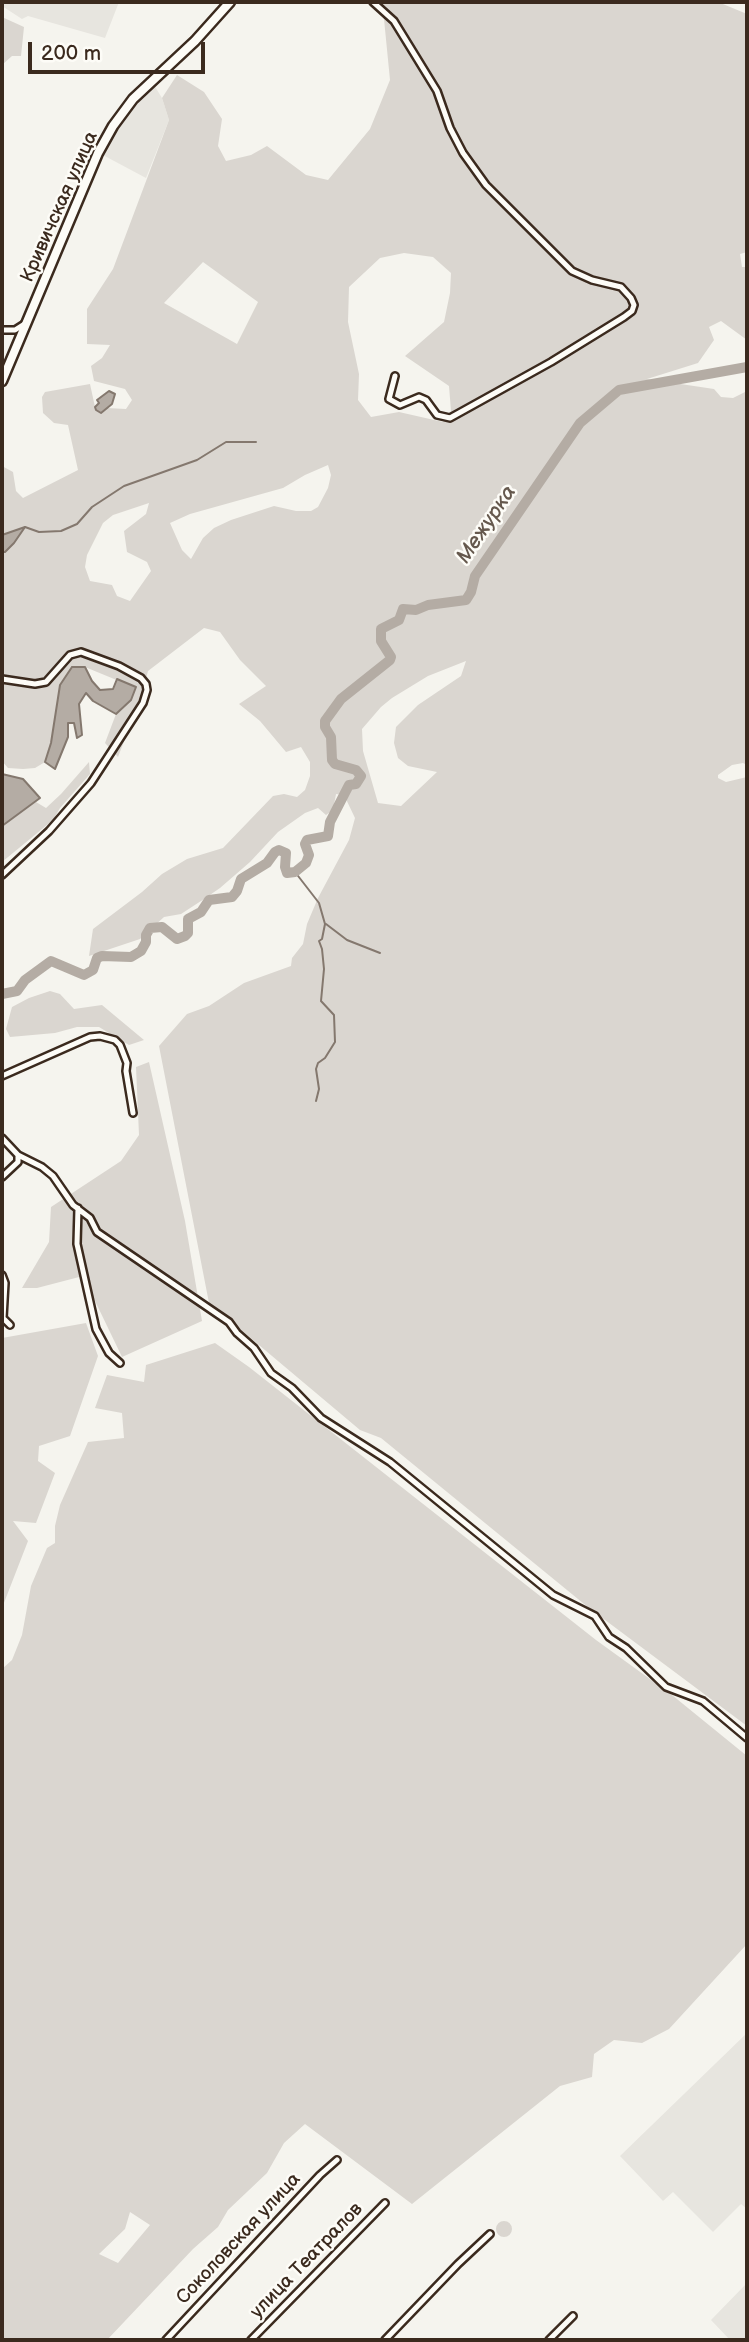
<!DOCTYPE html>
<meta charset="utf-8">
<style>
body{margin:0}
#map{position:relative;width:749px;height:2342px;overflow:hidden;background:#f5f4ee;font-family:"Balsamiq Sans",sans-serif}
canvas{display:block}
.frame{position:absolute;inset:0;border:4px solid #3b2a1e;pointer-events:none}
.scale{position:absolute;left:28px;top:42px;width:177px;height:32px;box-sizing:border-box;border:4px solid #3b2a1e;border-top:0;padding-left:9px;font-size:21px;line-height:24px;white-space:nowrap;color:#3b2a1e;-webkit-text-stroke:5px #fdfcf7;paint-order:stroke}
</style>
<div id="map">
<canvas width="749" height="2342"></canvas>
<div class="frame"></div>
<div class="scale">200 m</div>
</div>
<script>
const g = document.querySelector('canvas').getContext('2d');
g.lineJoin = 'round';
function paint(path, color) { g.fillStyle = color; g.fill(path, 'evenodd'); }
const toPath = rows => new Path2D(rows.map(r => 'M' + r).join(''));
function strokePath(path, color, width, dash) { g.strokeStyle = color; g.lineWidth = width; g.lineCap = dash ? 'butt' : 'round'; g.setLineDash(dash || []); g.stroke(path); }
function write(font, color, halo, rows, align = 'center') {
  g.font = font + ' "Balsamiq Sans",sans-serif'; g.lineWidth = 5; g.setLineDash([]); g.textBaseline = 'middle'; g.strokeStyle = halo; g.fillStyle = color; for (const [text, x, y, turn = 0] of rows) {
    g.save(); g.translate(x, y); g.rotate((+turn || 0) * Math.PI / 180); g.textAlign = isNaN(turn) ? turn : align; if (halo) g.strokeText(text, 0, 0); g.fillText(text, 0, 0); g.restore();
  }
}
const built = toPath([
 [4,2,119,2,105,38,28,16,22,19,2,6],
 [154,85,162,98,169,120,146,178,101,154,124,118],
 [747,2033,747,2209,741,2204,713,2232,673,2192,663,2201,620,2156],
 [747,2283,747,2340,730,2340,711,2320]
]);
const green = toPath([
 [375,2,718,2,747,14,747,252,740,254,742,267,747,267,747,340,721,321,709,327,714,340,698,363,647,379,714,389,721,397,733,398,747,391,747,765,743,763,732,765,718,775,718,778,726,782,747,777,747,1726,589,1608,381,1438,360,1430,209,1303,159,1046,187,1014,209,1006,244,983,291,966,292,958,303,944,307,924,318,898,349,840,355,818,344,795,336,794,333,810,326,815,318,808,305,813,278,832,250,862,220,888,201,901,181,914,164,917,140,939,89,956,93,929,142,892,162,874,187,859,223,848,273,796,284,794,297,797,305,790,310,776,310,762,301,747,286,752,260,721,239,704,266,686,240,660,220,632,204,628,148,671,141,697,118,757,105,743,116,714,131,700,136,688,85,667,72,667,60,685,51,743,45,762,35,768,23,769,8,768,2,761,2,552,5,552,24,528,2,535,2,466,13,472,16,491,23,498,78,470,68,425,54,423,43,413,42,397,45,392,90,384,95,407,104,411,107,408,126,409,132,400,125,389,94,381,91,366,102,358,110,345,87,344,87,309,113,269,169,120,162,98,177,75,204,92,222,119,218,146,226,161,251,155,267,146,306,175,328,180,370,129,390,80,384,19],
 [404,253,433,257,451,273,450,293,444,322,405,356,449,386,451,411,443,422,399,412,371,417,358,400,359,374,348,322,349,287,380,258],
 [203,262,258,302,237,344,164,303],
 [328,465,331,475,328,488,318,507,311,511,296,511,274,506,231,520,214,528,203,538,191,559,182,550,170,523,190,514,283,488,305,475],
 [149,503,146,514,124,531,127,552,147,562,151,571,130,601,117,596,112,585,90,581,85,567,87,555,103,523,113,515],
 [466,661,461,676,418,705,396,727,394,743,398,758,408,766,437,772,401,806,378,803,363,751,362,729,381,707,392,698,428,676],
 [2,14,2,17,24,27,21,56,12,56,2,65],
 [89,762,90,774,60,808,53,820,2,862,2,826,36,802,46,808,61,794],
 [50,991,60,994,74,1009,102,1005,144,1040,129,1045,99,1027,77,1027,55,1033,10,1037,6,1029,12,1007,29,998],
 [149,1062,185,1221,202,1321,122,1357,83,1276,37,1288,22,1288,49,1242,51,1207,121,1161,139,1135,136,1067],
 [86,1323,98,1356,70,1436,39,1446,38,1461,55,1473,36,1523,13,1521,28,1541,2,1608,2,1338],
 [215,1343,249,1367,596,1640,672,1695,747,1756,747,1944,669,2029,642,2043,614,2040,594,2054,592,2077,560,2086,412,2204,305,2124,284,2143,267,2173,228,2210,218,2227,193,2249,107,2340,2,2340,2,1669,12,1660,22,1635,31,1586,47,1548,55,1543,55,1526,60,1505,88,1442,124,1438,122,1413,95,1408,107,1375,144,1382,146,1365],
 [130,2212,150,2225,118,2263,99,2254,125,2229],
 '496 2229a8 8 0 1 1 16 0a8 8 0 1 1-16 0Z'
]);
const water = toPath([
 [109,391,115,394,112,404,101,413,96,410,95,407,99,403,97,400,109,391],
 [25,527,14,543,5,552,2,552,2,535,25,527],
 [72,667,85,667,92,681,100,690,113,689,117,679,136,687,131,700,116,714,93,701,86,693,79,704,82,735,77,738,74,723,68,723,68,737,55,769,45,762,51,743,60,685,72,667],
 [2,774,23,779,40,798,2,826,2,774]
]);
const stream = toPath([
 [25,527,39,532,61,531,77,524,92,507,124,486,197,460,226,442,256,442],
 [295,872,319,903,325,924,322,939,319,941,322,949,324,969,321,1001,334,1015,335,1042,325,1058,318,1063,316,1069,319,1089,316,1101],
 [326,924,347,940,380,953]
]);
const river = toPath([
 [2,994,17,991,25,980,51,961,84,975,93,970,97,958,102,956,131,957,141,951,146,942,146,935,150,928,162,927,177,939,185,936,188,933,188,919,201,912,209,900,232,897,237,891,241,879,267,863,275,852,279,850,286,853,285,867,287,873,295,872,306,863,309,855,305,844,307,840,328,836,330,822,349,785,356,784,361,776,356,770,335,764,332,760,331,737,325,727,325,721,341,699,390,660,391,657,381,641,381,629,399,620,403,609,416,610,428,605,466,600,471,592,475,576,580,423,619,390,747,367]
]);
const street = toPath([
 [373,2,394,21,410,47,437,91,450,128,463,153,486,185,572,271,592,280,621,287,631,298,634,305,632,311,624,317,551,362,450,418,437,415,426,400,419,397,400,405,389,399,395,376],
 [2,330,15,330,26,323],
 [2,679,35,684,46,682,70,655,81,652,119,666,141,678,146,684,147,690,143,703,91,783,49,831,2,875],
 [2,1076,90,1037,100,1036,115,1040,120,1045,127,1063,126,1071,133,1113],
 [2,1138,18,1155,42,1167,53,1176,73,1205,90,1218,97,1232,229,1322,237,1333,254,1348,271,1373,292,1388,321,1418,390,1462,553,1595,595,1616,609,1637,626,1648,666,1687,703,1701,747,1738],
 [2,1177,18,1162,18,1155],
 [78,1208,77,1244,96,1329,109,1353,120,1363],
 [2,1275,5,1283,3,1318,10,1325],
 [166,2340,320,2175,337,2160],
 [251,2340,385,2203],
 [385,2340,458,2264,490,2234],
 [549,2340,573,2316]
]);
const secondary = toPath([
 [2,381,98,153,113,126,133,99,195,41,230,2]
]);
const streetNames = [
 ["Кривичская улица",60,207,-66],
 ["Соколовская улица",239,2239,-47],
 ["улица Театралов",307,2261,-46]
];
const waterNames = [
 ["Межурка",487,525,-56]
];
paint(built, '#e7e5df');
paint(green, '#dad6d0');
paint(water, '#b4aca4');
strokePath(water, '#84786e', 2);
strokePath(stream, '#84786e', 2);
strokePath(river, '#b4aca4', 10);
strokePath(street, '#3b2a1e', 10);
strokePath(secondary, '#3b2a1e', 13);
strokePath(street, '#fdfcf7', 5);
strokePath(secondary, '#fdfcf7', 8);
write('19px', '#3b2a1e', '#fdfcf7', streetNames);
write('italic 21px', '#65584d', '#fdfcf7', waterNames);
</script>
